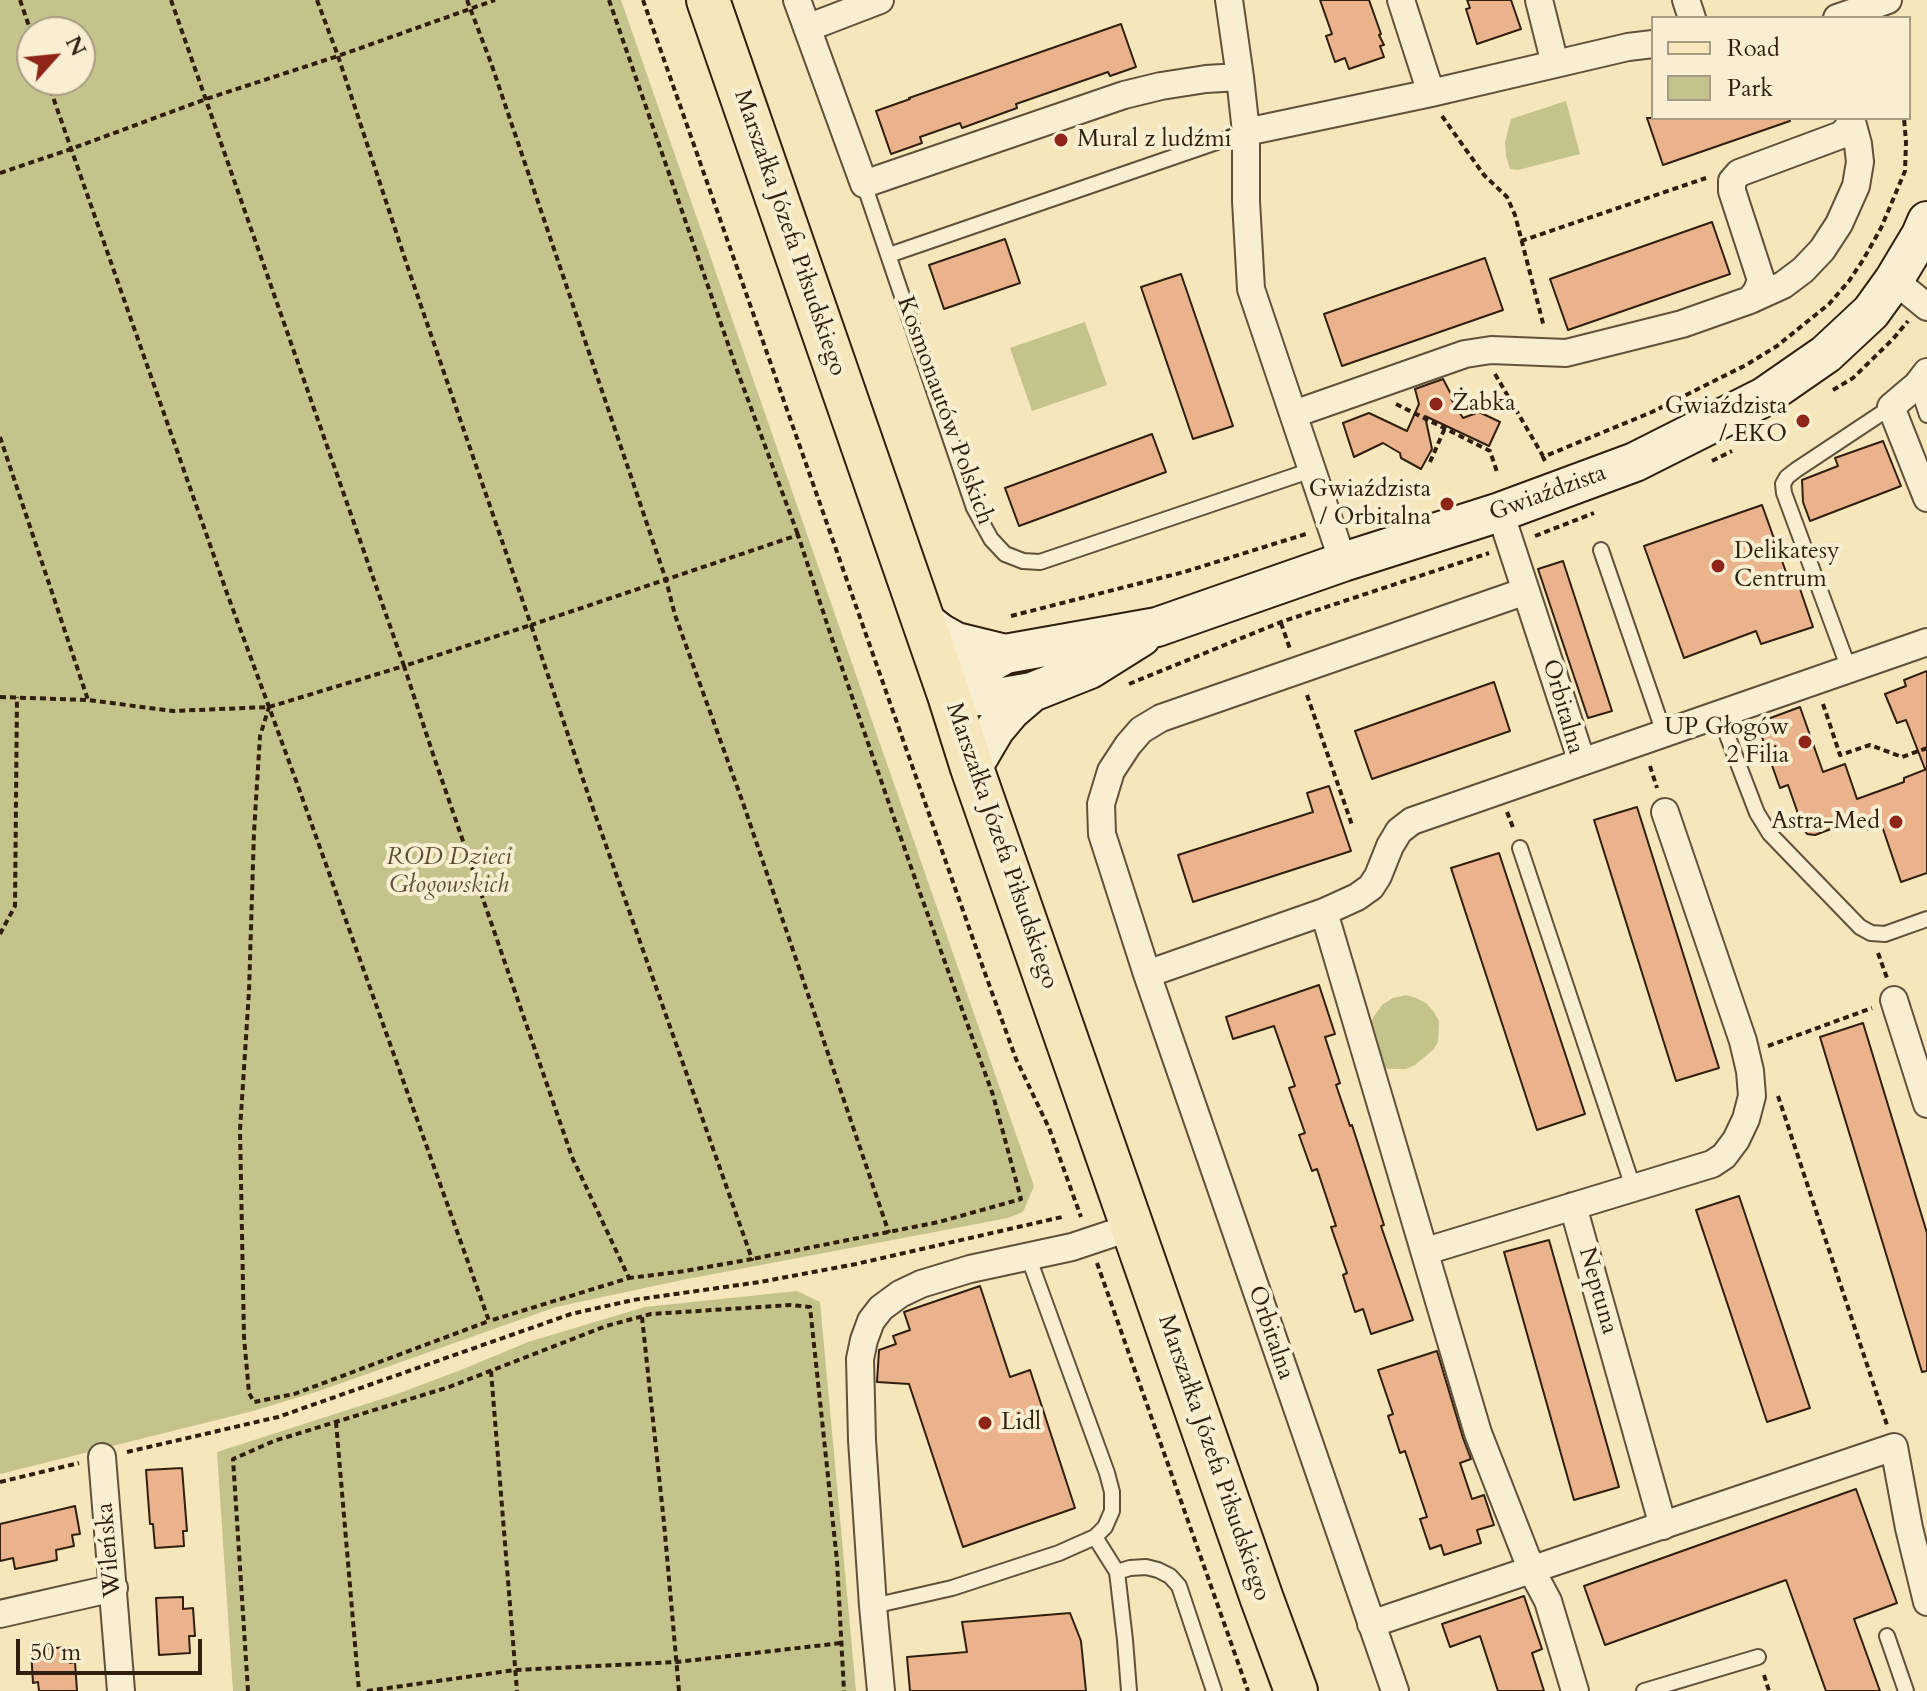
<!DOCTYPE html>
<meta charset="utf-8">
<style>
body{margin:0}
#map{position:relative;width:1927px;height:1691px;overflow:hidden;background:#f5e6bb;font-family:Cardo,serif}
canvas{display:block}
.legend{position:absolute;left:1651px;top:16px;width:260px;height:104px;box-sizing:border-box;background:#f8efd3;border:2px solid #a89c85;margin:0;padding:10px 14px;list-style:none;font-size:24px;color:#301f0f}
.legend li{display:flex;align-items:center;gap:16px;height:40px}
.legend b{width:40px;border:2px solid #a89c85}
.north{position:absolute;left:16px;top:16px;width:80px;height:80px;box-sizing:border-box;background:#f8efd3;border:2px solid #a89c85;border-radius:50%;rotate:63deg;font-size:22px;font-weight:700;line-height:32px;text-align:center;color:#301f0f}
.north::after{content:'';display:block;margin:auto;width:28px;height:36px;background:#8f2418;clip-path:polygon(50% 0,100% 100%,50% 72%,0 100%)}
.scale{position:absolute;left:16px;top:1639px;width:186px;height:36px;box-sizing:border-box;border:4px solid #301f0f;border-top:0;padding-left:10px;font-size:24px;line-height:28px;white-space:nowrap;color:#301f0f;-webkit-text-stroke:6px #f8efd3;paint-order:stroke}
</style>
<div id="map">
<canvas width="1927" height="1691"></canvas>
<ul class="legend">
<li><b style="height:10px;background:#f5e6bb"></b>Road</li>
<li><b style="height:22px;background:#c4c38b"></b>Park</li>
</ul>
<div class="north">N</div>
<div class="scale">50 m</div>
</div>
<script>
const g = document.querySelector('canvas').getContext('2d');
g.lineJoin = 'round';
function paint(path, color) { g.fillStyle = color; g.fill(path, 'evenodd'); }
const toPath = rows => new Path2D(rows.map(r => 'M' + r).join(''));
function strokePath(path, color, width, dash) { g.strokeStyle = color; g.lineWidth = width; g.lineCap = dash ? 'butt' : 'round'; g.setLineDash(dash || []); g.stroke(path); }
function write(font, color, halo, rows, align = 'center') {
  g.font = font + ' Cardo,serif'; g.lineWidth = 8; g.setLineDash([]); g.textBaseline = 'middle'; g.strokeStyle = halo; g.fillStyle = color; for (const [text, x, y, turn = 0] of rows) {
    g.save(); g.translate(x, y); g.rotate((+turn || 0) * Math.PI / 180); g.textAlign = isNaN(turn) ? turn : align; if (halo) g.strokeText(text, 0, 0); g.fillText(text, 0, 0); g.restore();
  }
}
const green = toPath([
 [0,0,621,0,1034,1186,1023,1212,1008,1218,682,1280,556,1307,319,1391,253,1411,0,1474],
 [32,32,80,32,80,80,32,80],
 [1566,101,1580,154,1518,170,1510,169,1506,156,1505,142,1511,119],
 [1085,322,1107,385,1032,411,1010,348],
 [1406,995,1416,998,1426,1003,1434,1012,1439,1021,1438,1042,1433,1050,1415,1065,1406,1069,1388,1069,1374,1061,1368,1028,1374,1016,1383,1004,1393,998],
 [797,1291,820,1302,856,1691,233,1691,217,1452,397,1394,461,1370,528,1342,645,1307]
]);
const building = toPath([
 [1320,0,1369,0,1381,34,1379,35,1384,45,1380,46,1384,57,1349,69,1345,58,1335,62,1326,36,1332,34,1320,0],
 [1467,0,1511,0,1521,29,1477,44,1466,9,1470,8,1467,0],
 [1121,24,1136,67,1110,76,1108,72,1016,104,1017,108,962,128,960,123,920,137,922,143,891,154,876,111,910,99,909,98,1121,24],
 [1647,118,1789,118,1790,121,1663,165,1647,118],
 [1712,222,1730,274,1568,330,1550,279,1712,222],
 [1005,239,1020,283,944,309,929,265,1005,239],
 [1485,258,1503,310,1342,366,1324,314,1485,258],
 [1181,274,1233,426,1193,439,1141,287,1181,274],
 [1443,379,1452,396,1451,399,1463,418,1479,412,1500,422,1489,446,1425,416,1432,449,1421,469,1401,458,1400,453,1383,443,1354,457,1343,423,1369,413,1407,431,1419,404,1415,389,1443,379],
 [1152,434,1166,472,1019,526,1005,488,1152,434],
 [1883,441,1901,486,1810,521,1803,502,1802,480,1838,466,1835,458,1883,441],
 [1762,505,1791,586,1798,583,1813,627,1761,644,1756,631,1684,658,1644,546,1762,505],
 [1563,561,1612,711,1588,718,1538,569,1563,561],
 [1927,671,1927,768,1925,769,1906,720,1897,723,1885,694,1906,686,1904,680,1927,671],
 [1494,682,1510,731,1372,779,1355,731,1494,682],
 [1800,707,1823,772,1845,764,1857,799,1904,782,1904,778,1927,769,1927,873,1901,882,1882,826,1868,830,1863,817,1815,835,1807,834,1803,828,1788,785,1780,788,1757,723,1800,707],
 [1329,786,1351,851,1193,902,1178,855,1313,812,1307,793,1329,786],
 [1637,807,1719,1068,1676,1081,1594,820,1637,807],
 [1499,853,1585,1114,1537,1130,1451,868,1499,853],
 [1319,985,1335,1034,1325,1037,1340,1083,1336,1085,1350,1126,1352,1125,1384,1225,1381,1226,1413,1320,1371,1334,1363,1309,1355,1312,1343,1275,1347,1273,1331,1227,1336,1226,1317,1169,1312,1171,1299,1135,1305,1133,1289,1088,1295,1086,1274,1026,1233,1039,1226,1017,1319,985],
 [1863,1023,1927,1233,1927,1371,1922,1372,1820,1037,1863,1023],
 [1739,1196,1810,1408,1767,1422,1696,1210,1739,1196],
 [1549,1240,1619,1487,1574,1500,1504,1252,1549,1240],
 [980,1286,1010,1377,1030,1370,1075,1508,963,1547,909,1384,877,1382,879,1350,896,1344,893,1336,910,1330,904,1312,980,1286],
 [1437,1351,1463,1438,1471,1459,1460,1463,1472,1499,1484,1495,1494,1525,1477,1530,1481,1543,1444,1555,1441,1545,1430,1549,1420,1519,1427,1517,1405,1451,1400,1453,1388,1416,1393,1414,1378,1370,1437,1351],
 [182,1468,187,1531,183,1531,184,1546,155,1548,153,1524,150,1524,146,1470,182,1468],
 [1856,1489,1897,1603,1854,1619,1880,1691,1826,1691,1786,1580,1605,1645,1584,1586,1856,1489],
 [75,1506,80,1534,72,1535,74,1546,56,1550,57,1560,15,1569,13,1558,0,1561,0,1524,75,1506],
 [1524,1596,1542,1649,1532,1653,1544,1691,1498,1691,1480,1636,1450,1647,1442,1624,1524,1596],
 [183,1597,183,1609,193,1608,195,1636,189,1636,190,1653,159,1655,156,1598,183,1597],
 [1070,1613,1081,1641,1086,1691,910,1691,907,1657,967,1652,962,1622,1070,1613],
 [68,1647,70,1663,75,1662,77,1691,39,1691,38,1682,33,1683,31,1650,68,1647]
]);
const path = toPath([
 [20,0,32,35],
 [171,0,404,666,531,625,590,800,752,1259,685,1271,629,1278],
 [317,0,338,56,409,271,531,625,798,535,831,636,920,893,993,1095,1021,1199,939,1222,752,1259],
 [467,0,491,63,666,580,675,615,743,803,889,1233],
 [609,0,737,370,798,535],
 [643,0,986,976,1016,1059,1049,1128,1081,1217],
 [47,80,228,596,269,707,298,786,489,1321,294,1394,254,1402,249,1393,244,1337,240,1130,249,991,254,832,260,736,269,707],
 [1442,116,1484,175,1507,197,1515,215,1544,327],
 [0,173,71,149,206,99,338,56,495,0],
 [1521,241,1706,178],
 [1495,374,1543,456],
 [1833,390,1853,378,1893,339,1908,321],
 [1396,404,1490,451,1497,472],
 [0,437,88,700],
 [1545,461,1543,457,1652,412,1746,365,1777,346,1829,304,1849,281,1863,260,1881,228,1905,171,1906,142,1904,118],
 [1712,461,1732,451],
 [1430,462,1445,428],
 [1535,536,1594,513],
 [1011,616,1184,572,1309,533],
 [1281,623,1290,649],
 [1129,684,1281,622,1489,553],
 [1307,695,1352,825],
 [0,697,88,700,173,711,269,707,404,666,434,757,572,1157,629,1278,489,1321],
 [1823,704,1840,755,1870,745,1902,757,1927,748],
 [1650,766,1657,788],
 [1507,812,1514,830],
 [0,934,15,906,17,697],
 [1878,953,1887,978],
 [1768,1046,1872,1008],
 [1778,1096,1887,1425],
 [1097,1263,1248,1691],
 [642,1317,664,1523,679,1691],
 [491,1371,517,1691],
 [336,1422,359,1691],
 [127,1452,278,1417,571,1314,633,1300,760,1282,856,1264,1062,1217],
 [0,1482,79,1463],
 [1764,1675,1769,1691],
 [248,1691,233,1459,274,1441,449,1387,606,1326,651,1314,791,1305,810,1307,837,1561,844,1691],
 [367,1691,515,1670,677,1662,841,1643]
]);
const lane = toPath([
 [864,184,974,508,991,539,1005,554,1023,561,1040,562,1312,470],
 [889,255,1246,132],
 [1917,385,1927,415],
 [1601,550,1664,733],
 [1849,669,1784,493,1783,484,1787,477,1796,470,1891,407],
 [1719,714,1757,813,1770,834,1860,927,1871,933,1885,934,1927,919],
 [1520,848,1633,1187],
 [1095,1537,1117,1572,1125,1640,1129,1691],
 [1117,1572,1130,1568,1146,1567,1158,1570,1170,1576,1179,1586,1214,1691],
 [873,1606,952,1588,1059,1553,1095,1537,1105,1527,1112,1511,1112,1492,1107,1473,1028,1256],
 [1887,1636,1906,1691],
 [1644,1691,1758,1657]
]);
const street = toPath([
 [797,0,864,184,1124,95,1161,86,1206,79,1240,77],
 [1229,0,1240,77,1246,132,1246,201,1251,289,1343,562],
 [1401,0,1431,93],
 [1539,0,1555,64],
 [1686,0,1692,18],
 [1837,18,1888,0],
 [807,28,880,0],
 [1246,132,1431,93,1628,47,1653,44],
 [1894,280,1927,307],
 [1750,300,1783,285,1803,270,1822,250,1839,224,1856,186,1860,162,1858,144,1851,118],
 [1927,372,1917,385,1891,407,1927,498],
 [1294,414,1465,354,1491,350,1566,353,1682,324,1750,300,1757,291,1761,280,1732,191,1732,181,1739,173,1841,135,1848,128,1851,118],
 [1500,512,1582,762],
 [1324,912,1478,1433,1532,1571,1548,1601,1575,1691],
 [1147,974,1324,912,1357,897,1371,887,1378,876,1390,846,1399,831,1412,821,1927,642],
 [1894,1000,1927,1104],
 [1573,1206,1663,1526],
 [1426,1251,1712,1164,1724,1156,1736,1140,1746,1119,1752,1096,1750,1071,1743,1041,1665,812],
 [102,1457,121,1691],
 [0,1614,114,1588],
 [1371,1624,1894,1447,1909,1528,1927,1602],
 [881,1691,873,1606,862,1440,860,1359,864,1340,871,1321,881,1308,900,1294,921,1284,970,1269,1072,1247,1132,1227],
 [1395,1691,1147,974,1102,834,1101,804,1111,771,1128,745,1141,730,1161,718,1526,591]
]);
const secondary = toPath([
 [923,620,940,633,956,642,1005,654],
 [949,695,981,668,1005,654,1157,627,1343,562,1500,512,1635,462,1764,397,1826,354,1871,312,1894,280,1921,235,1927,221],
 [949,695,1003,697,1032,692,1090,669,1141,637],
 [972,768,995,729,1011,710,1032,692]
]);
const primary = toPath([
 [708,0,949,695,972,768,1262,1599,1296,1691]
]);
const markers = [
 [1061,140,8,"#8f2418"],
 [1436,404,8,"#8f2418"],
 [1803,421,8,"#8f2418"],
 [1447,504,8,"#8f2418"],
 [1718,566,8,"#8f2418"],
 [1805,742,8,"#8f2418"],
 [1896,822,8,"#8f2418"],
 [985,1423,8,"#8f2418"]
];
const poiNames = [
 ["Mural z ludźmi",1077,140],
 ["Żabka",1452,404],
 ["Gwiaździsta",1787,407,"right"],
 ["/ EKO",1787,435,"right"],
 ["Gwiaździsta",1431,490,"right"],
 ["/ Orbitalna",1431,518,"right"],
 ["Delikatesy",1734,552],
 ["Centrum",1734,580],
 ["UP Głogów",1789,728,"right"],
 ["2 Filia",1789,756,"right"],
 ["Astra-Med",1880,822,"right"],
 ["Lidl",1001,1423]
];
const streetNames = [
 ["Marszałka Józefa Piłsudskiego",789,233,71],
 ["Kosmonautów Polskich",944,411,70],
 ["Gwiaździsta",1548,494,-20],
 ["Orbitalna",1562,707,74],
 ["Marszałka Józefa Piłsudskiego",1001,846,71],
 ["Neptuna",1597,1291,74],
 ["Orbitalna",1270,1333,71],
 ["Marszałka Józefa Piłsudskiego",1213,1458,71],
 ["Wileńska",110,1550,-95]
];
const parkNames = [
 ["ROD Dzieci",449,858],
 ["Głogowskich",449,886]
];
paint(green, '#c4c38b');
paint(building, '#eab38b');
strokePath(building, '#301f0f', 2);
strokePath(lane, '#61513a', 18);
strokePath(street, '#61513a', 30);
strokePath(secondary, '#301f0f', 42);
strokePath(primary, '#301f0f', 46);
strokePath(path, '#301f0f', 4, [6, 4]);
strokePath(lane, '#f8efd3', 14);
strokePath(street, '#f8efd3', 26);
strokePath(secondary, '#f8efd3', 38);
strokePath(primary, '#f5e6bb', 42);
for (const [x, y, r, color] of markers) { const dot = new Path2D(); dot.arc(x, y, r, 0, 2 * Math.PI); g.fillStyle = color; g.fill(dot); strokePath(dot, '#f8efd3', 3); }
write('24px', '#301f0f', '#f8efd3', poiNames, 'left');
write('24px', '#301f0f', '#f8efd3', streetNames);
write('italic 24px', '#5c5034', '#f8efd3', parkNames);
</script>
